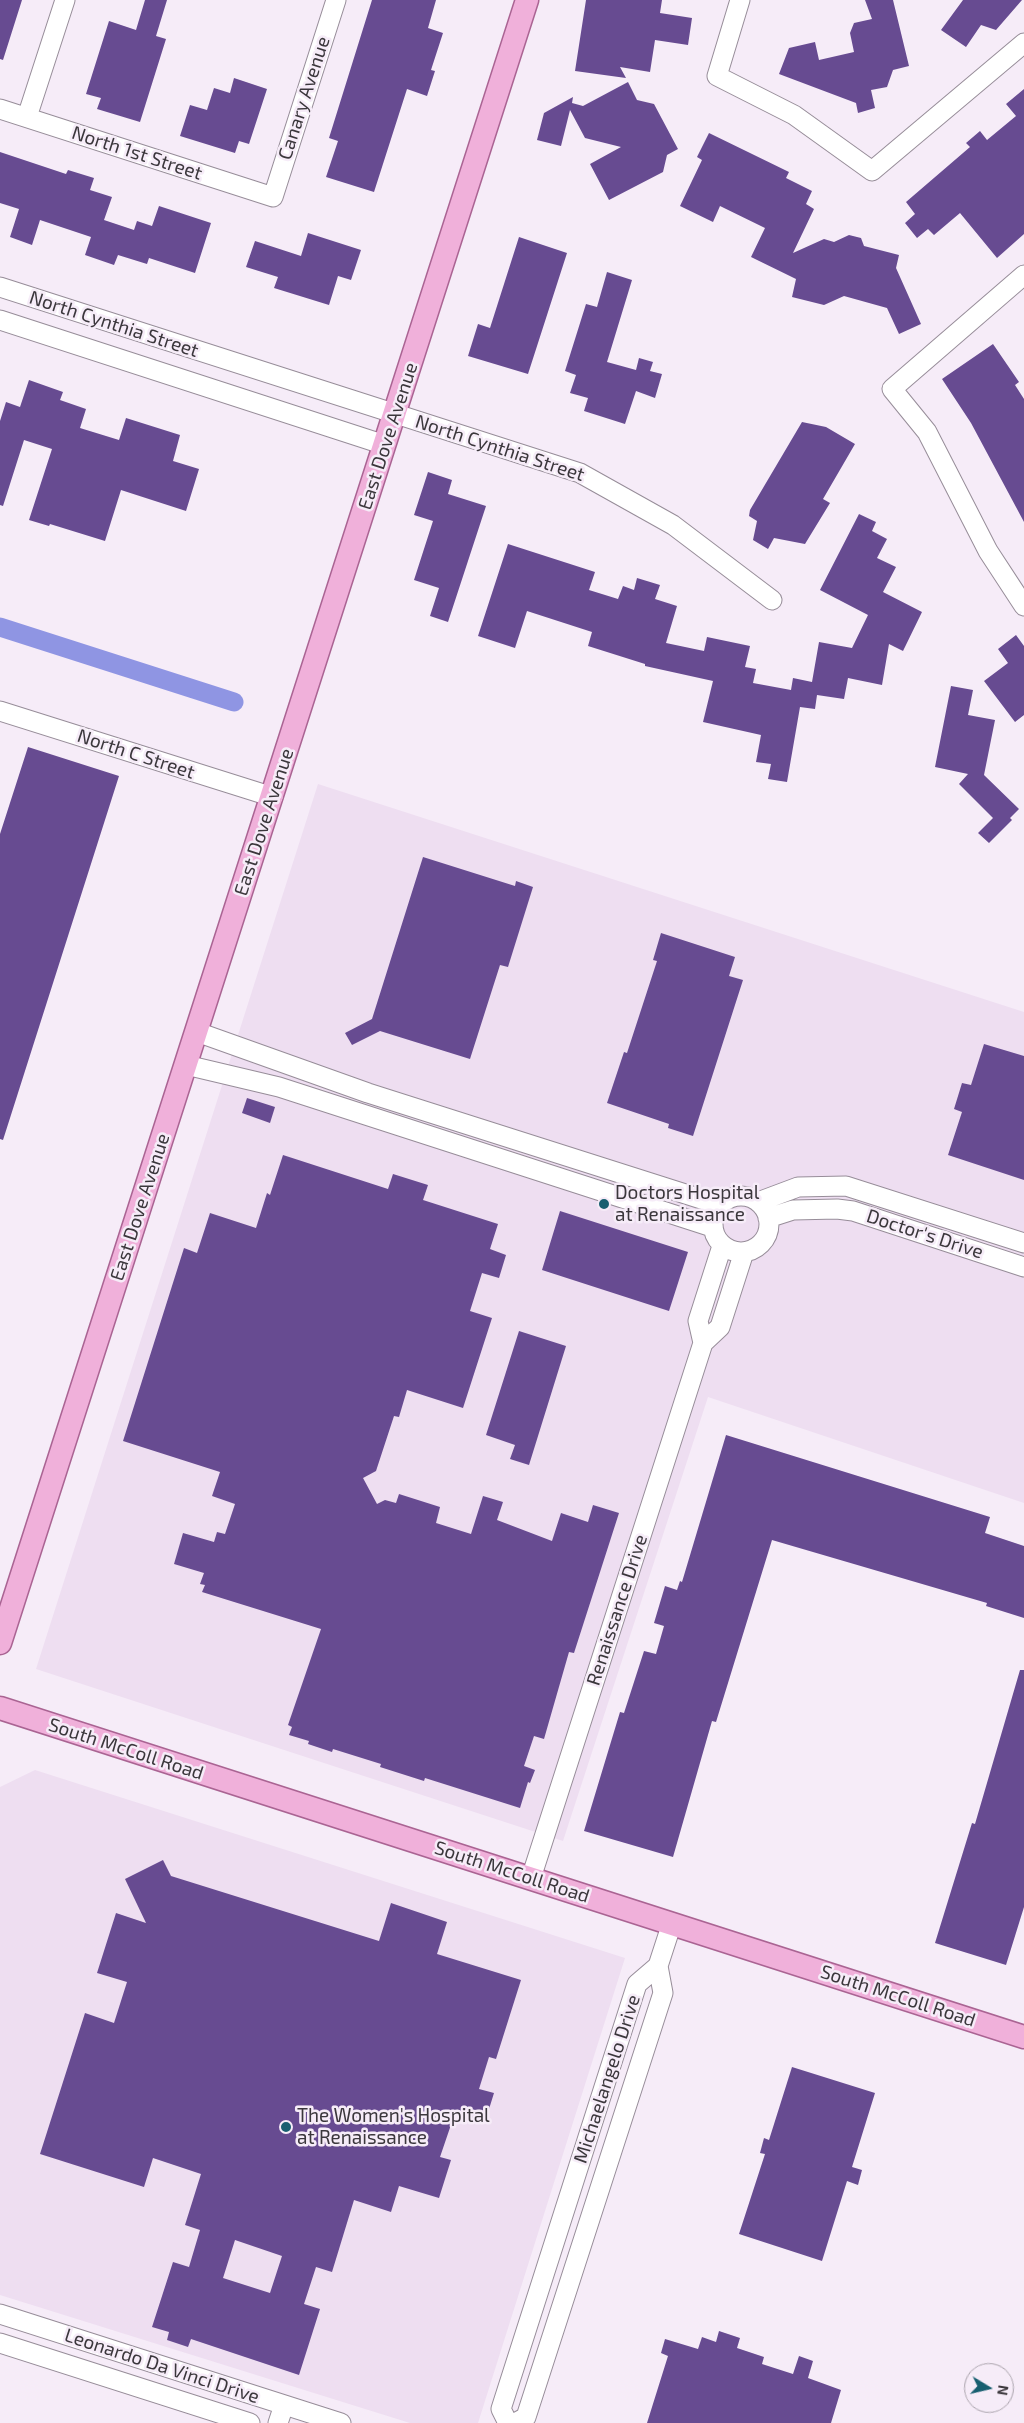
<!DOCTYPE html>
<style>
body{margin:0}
#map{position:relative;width:1024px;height:2423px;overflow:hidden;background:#f6ecf8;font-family:"Exo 2",sans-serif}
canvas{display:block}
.north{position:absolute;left:964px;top:2363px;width:50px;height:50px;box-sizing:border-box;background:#f6ecf8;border:1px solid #aba4ad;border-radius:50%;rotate:99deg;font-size:14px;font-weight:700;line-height:20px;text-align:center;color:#3b373c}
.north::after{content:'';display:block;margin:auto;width:18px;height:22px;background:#185f70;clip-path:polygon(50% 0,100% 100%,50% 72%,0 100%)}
</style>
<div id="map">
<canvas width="1024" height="2423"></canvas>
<div class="north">N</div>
</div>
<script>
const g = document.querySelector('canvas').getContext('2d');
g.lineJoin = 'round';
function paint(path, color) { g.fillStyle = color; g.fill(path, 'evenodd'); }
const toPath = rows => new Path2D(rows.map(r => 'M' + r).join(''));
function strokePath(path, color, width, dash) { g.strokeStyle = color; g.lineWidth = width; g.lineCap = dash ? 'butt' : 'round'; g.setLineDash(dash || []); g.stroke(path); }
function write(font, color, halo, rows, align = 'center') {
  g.font = font + ' "Exo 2",sans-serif'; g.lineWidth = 5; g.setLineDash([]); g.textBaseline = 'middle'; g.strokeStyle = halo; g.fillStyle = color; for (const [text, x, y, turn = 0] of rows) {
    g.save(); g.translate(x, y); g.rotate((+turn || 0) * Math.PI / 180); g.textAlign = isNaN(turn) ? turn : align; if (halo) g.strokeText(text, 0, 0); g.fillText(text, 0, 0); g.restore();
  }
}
const built = toPath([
 [318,784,1024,1012,1024,1503,708,1397,563,1841,36,1669],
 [35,1770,625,1958,478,2423,410,2423,0,2295,0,1787]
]);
const canal = toPath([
 [0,627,234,702]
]);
const building = toPath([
 [0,0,22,0,3,60,0,59],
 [145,0,167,0,156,36,166,39,140,122,97,109,101,98,86,94,109,21,136,30],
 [372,0,436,0,428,28,443,33,431,70,435,71,427,96,407,89,374,192,326,177,338,141,329,138],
 [586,0,662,0,660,13,692,18,688,45,655,40,650,72,620,67,626,78,575,71],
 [865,0,893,0,909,66,893,70,887,87,871,90,875,108,858,113,856,103,779,74,789,48,815,42,819,60,854,52,850,33,854,23,872,19],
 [963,0,1022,0,996,30,981,25,966,47,941,30],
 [234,78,267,89,249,144,239,141,235,153,180,136,190,105,207,110,214,88,230,93],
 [628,82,637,100,654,104,678,149,667,155,663,172,609,200,590,164,621,147,585,138,570,110,561,146,537,140,544,113,573,97,572,103,583,106],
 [1024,89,1024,234,997,258,960,213,934,235,928,229,917,238,905,223,915,214,906,202,970,147,966,143,980,131,987,140,1016,116,1006,104],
 [709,133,789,172,786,178,812,191,806,204,814,209,793,253,824,239,834,242,849,235,861,238,864,246,899,255,896,268,921,324,899,334,887,308,844,296,824,305,792,297,796,279,751,257,765,228,720,206,713,222,680,206,702,160,697,157],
 [0,152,66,174,68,170,94,178,90,190,112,197,104,220,134,230,137,221,152,226,159,206,211,223,195,273,149,258,147,264,118,255,114,265,85,255,91,237,40,220,32,245,10,237,19,209,0,203],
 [308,233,361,250,351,280,338,276,329,305,274,288,278,277,246,267,255,241,301,256],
 [519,237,567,253,528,374,468,356,478,324,490,328],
 [607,272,632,280,607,362,636,370,639,358,653,362,650,371,662,374,655,398,636,391,625,424,584,411,588,398,570,393,576,375,565,371,586,304,597,307],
 [993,344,1019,382,1015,385,1024,399,1024,522,971,423,942,379],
 [29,380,63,392,60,400,86,409,80,428,119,440,126,418,180,435,173,461,199,469,186,511,121,490,105,541,50,524,49,526,29,520,52,449,24,440,3,506,0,505,0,421,6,402,20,407],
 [802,422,826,427,855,444,823,499,830,503,805,544,774,538,768,549,753,540,757,521,749,516,750,510],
 [428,472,452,480,448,494,486,506,448,622,430,616,439,588,414,580,433,521,414,515],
 [859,514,876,522,872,531,887,539,877,558,896,567,883,592,922,612,903,651,889,644,882,685,848,678,844,699,817,695,815,709,800,707,787,782,768,779,771,764,756,762,761,735,703,722,713,681,645,666,645,664,588,646,592,632,527,611,515,648,478,636,508,544,595,572,589,590,618,599,623,586,634,590,637,578,660,585,655,599,677,606,666,643,704,651,707,637,750,646,745,667,756,669,753,683,791,690,793,678,812,682,819,642,852,648,868,615,820,590],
 [1016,635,1024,646,1024,715,1015,722,984,681,1008,663,998,649],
 [951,686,973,690,968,715,995,720,984,775,1019,809,1010,818,1012,820,989,843,978,833,993,818,959,784,968,774,935,767],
 [28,747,119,776,3,1140,0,1139,0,834],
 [423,857,515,886,516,881,533,887,508,967,500,965,470,1059,380,1031,352,1045,345,1033,372,1019],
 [661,933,735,957,729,976,743,980,693,1136,668,1128,669,1124,607,1103,624,1052,627,1053,657,961,653,960],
 [984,1044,1024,1056,1024,1180,948,1155,962,1112,954,1109,962,1083,971,1085],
 [247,1098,275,1107,270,1123,242,1113],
 [283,1155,388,1189,393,1174,428,1185,423,1200,498,1224,490,1249,506,1255,499,1278,482,1273,470,1311,492,1318,463,1408,407,1390,399,1417,394,1416,376,1471,363,1478,377,1504,385,1500,396,1503,399,1494,440,1507,436,1523,471,1534,483,1496,503,1502,497,1520,552,1541,561,1513,588,1522,593,1505,619,1513,574,1653,569,1652,544,1739,534,1736,524,1766,535,1770,530,1783,528,1782,520,1808,425,1778,424,1781,380,1767,381,1764,333,1749,332,1752,308,1744,309,1741,289,1735,292,1727,288,1725,321,1629,202,1592,205,1585,200,1584,204,1573,174,1564,183,1533,214,1542,217,1532,225,1534,235,1504,212,1496,220,1472,123,1441,184,1248,197,1253,210,1213,256,1228,267,1193,270,1195],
 [560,1211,688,1252,669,1311,542,1270],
 [519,1331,566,1346,529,1465,510,1459,515,1445,486,1435],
 [726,1435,990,1517,985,1533,1024,1546,1024,1618,986,1606,987,1603,772,1540,716,1722,712,1721,673,1857,584,1831,620,1712,624,1713,644,1651,656,1654,664,1626,654,1623,665,1586,677,1590,680,1581,682,1582],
 [1020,1670,1024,1670,1024,1907,1006,1965,935,1943,972,1823,975,1824],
 [163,1860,171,1876,379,1941,391,1903,447,1922,437,1954,521,1980,496,2059,489,2057,479,2089,494,2093,485,2122,455,2113,440,2157,451,2160,439,2198,399,2186,391,2212,354,2200,332,2272,316,2267,304,2304,320,2309,299,2375,191,2339,188,2347,167,2340,169,2332,152,2327,173,2262,189,2267,200,2230,185,2225,201,2174,153,2158,144,2187,40,2154,85,2013,114,2023,127,1982,97,1973,116,1913,146,1923,125,1879],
 [235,2240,282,2256,270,2293,223,2278],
 [792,2067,875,2093,852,2167,862,2170,858,2185,847,2181,822,2261,739,2234,765,2154,760,2153,764,2138,769,2140],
 [719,2331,740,2338,737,2348,764,2357,762,2364,793,2374,799,2356,813,2361,808,2378,841,2390,831,2423,647,2423,668,2356,661,2353,665,2339,698,2349,702,2337,716,2342]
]);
const minor = toPath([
 [740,0,717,76,794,115,872,171,1024,43],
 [0,109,273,197,336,0],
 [27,117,65,0],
 [1024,275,892,389,927,432,988,551,1024,606],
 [0,287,580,473,673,525,772,600],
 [0,320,385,445],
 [0,711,273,797],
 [197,1032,368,1093,720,1205],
 [186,1065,279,1087,712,1227],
 '713 1224a28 28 0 1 1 56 0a28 28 0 1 1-56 0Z',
 [758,1202,798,1187,846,1186,1024,1243],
 [768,1218,793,1210,837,1209,853,1211,1024,1267],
 [722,1246,698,1321,703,1343,720,1327,744,1252],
 [531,1878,703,1343],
 [658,1966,672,1923],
 [0,2314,341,2423],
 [0,2343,250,2423],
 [278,2423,284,2405],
 [508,2423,501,2409,637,1984,658,1966,663,1993,526,2417,515,2423]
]);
const major = toPath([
 [0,1643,527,0],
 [0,1708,1024,2037]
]);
const markers = [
 [604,1204,6,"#185f70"],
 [286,2127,6,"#185f70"]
];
const streetNames = [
 ["Canary Avenue",304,98,-72],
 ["North 1st Street",137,153,18],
 ["North Cynthia Street",114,324,18],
 ["East Dove Avenue",388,436,-72],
 ["North Cynthia Street",500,448,18],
 ["North C Street",136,754,18],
 ["East Dove Avenue",264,822,-72],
 ["East Dove Avenue",140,1207,-72],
 ["Doctor's Drive",925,1234,18],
 ["Renaissance Drive",617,1610,-72],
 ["South McColl Road",126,1749,18],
 ["South McColl Road",512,1872,18],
 ["South McColl Road",898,1996,18],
 ["Michaelangelo Drive",607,2079,-72],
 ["Leonardo Da Vinci Drive",162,2366,18]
];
const poiNames = [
 ["Doctors Hospital",615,1193],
 ["at Renaissance",615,1215],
 ["The Women's Hospital",297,2116],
 ["at Renaissance",297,2138]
];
paint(built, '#eedef1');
strokePath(canal, '#8f95e3', 19);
paint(building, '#674b91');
strokePath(minor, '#978d99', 21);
strokePath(major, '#aa6493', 25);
strokePath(minor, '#fff', 19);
strokePath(major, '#f0b0da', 22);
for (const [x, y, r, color] of markers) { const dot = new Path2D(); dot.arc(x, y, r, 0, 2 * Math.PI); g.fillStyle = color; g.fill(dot); strokePath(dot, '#f6ecf8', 2); }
write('19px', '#3b373c', '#f6ecf8', streetNames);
write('19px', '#3b373c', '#f6ecf8', poiNames, 'left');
</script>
